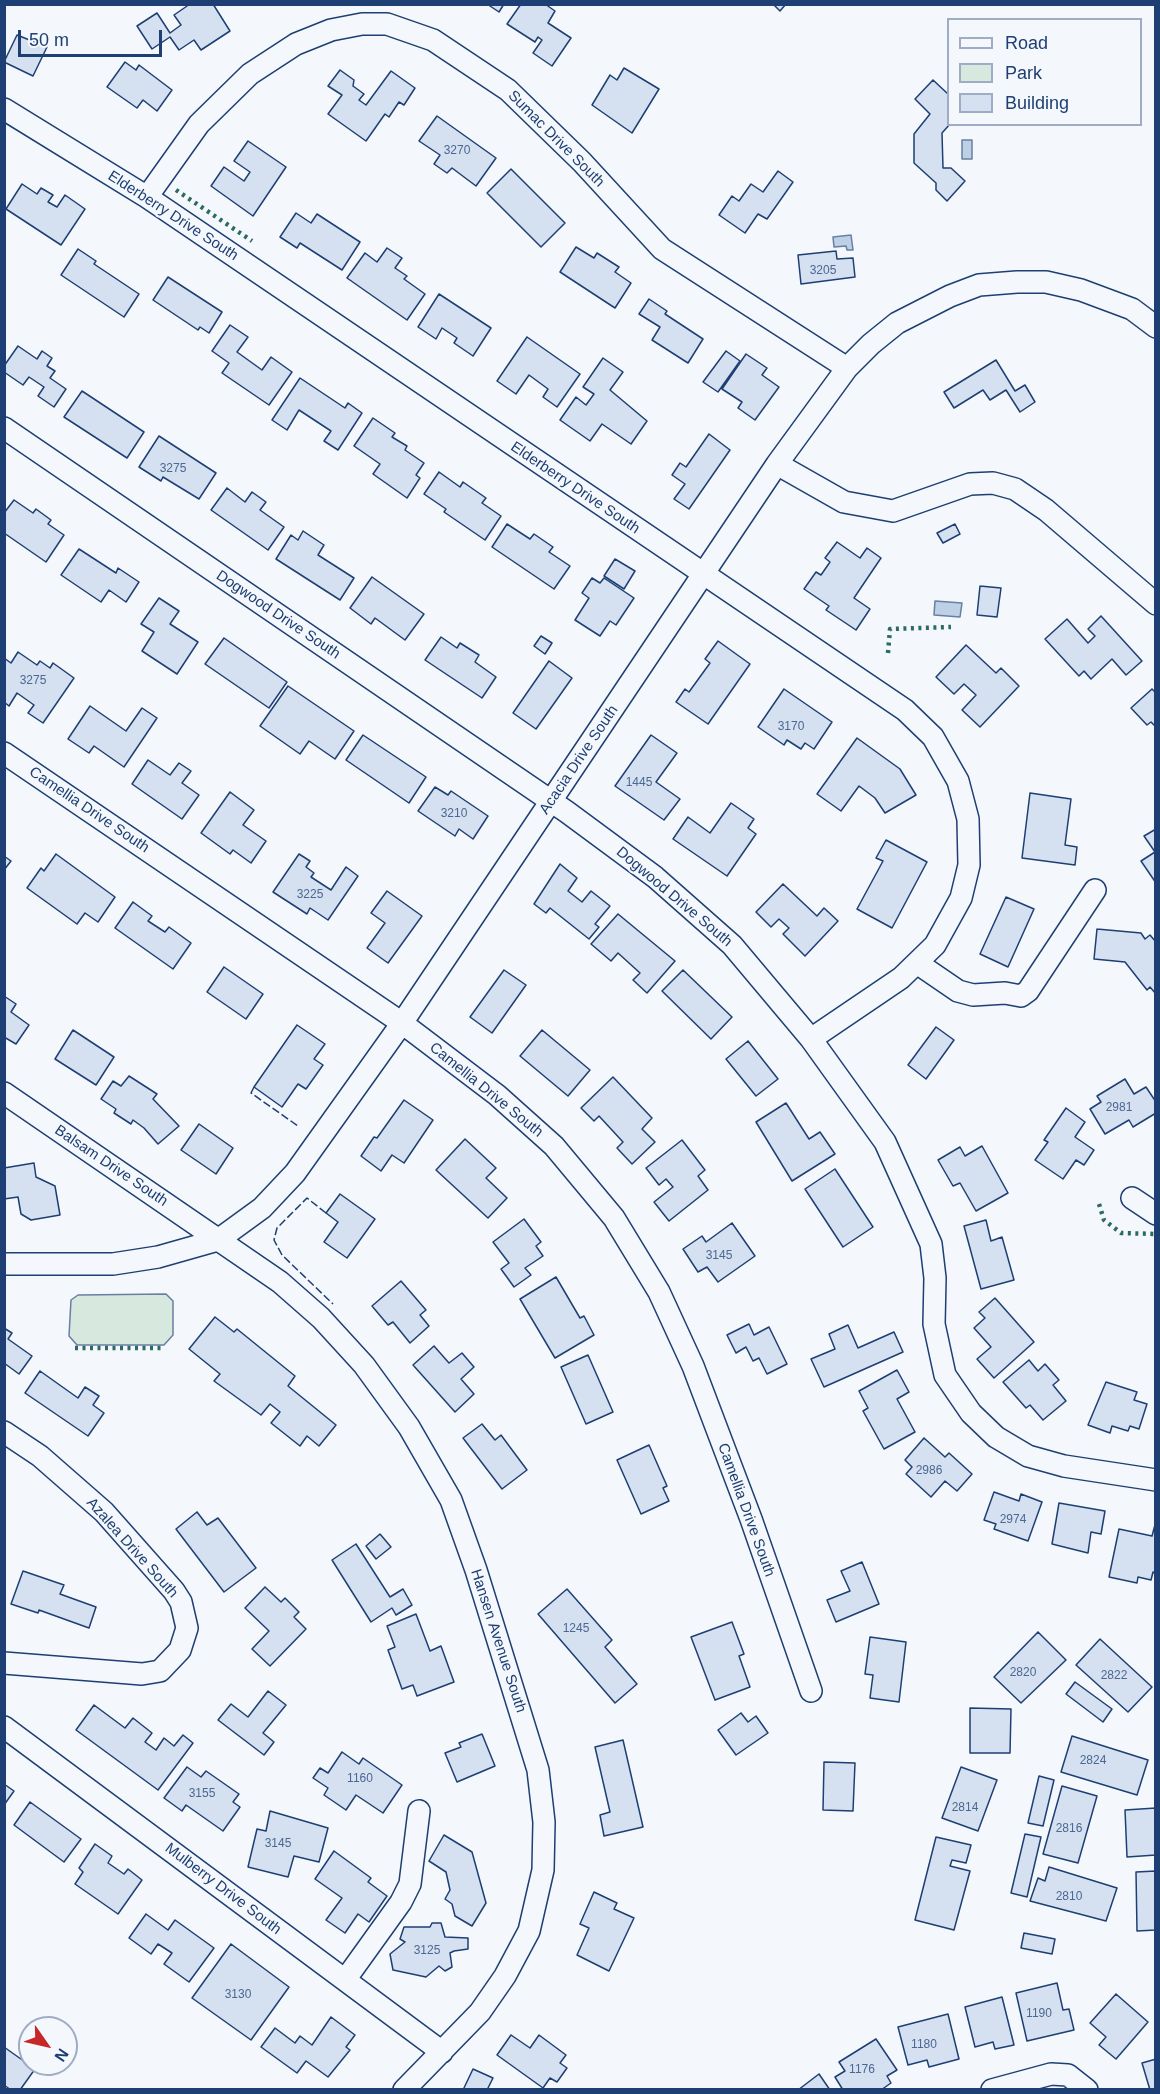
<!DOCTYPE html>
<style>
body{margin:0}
#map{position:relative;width:1160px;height:2094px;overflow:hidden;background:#f4f7fb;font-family:Arial,sans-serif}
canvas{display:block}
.frame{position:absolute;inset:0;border:6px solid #1d3f73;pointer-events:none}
.legend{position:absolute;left:947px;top:18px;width:195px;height:108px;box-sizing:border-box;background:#f4f7fb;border:2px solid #9eadc5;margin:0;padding:8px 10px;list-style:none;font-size:18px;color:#1d3f73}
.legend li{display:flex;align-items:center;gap:12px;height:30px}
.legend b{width:30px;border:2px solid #9eadc5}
.north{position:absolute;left:18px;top:2016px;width:60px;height:60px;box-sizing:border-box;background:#f4f7fb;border:2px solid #9eadc5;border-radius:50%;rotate:124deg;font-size:16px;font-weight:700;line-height:24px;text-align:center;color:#1d3f73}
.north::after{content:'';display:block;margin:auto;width:21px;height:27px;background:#c62828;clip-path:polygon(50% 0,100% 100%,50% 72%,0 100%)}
.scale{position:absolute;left:18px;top:30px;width:144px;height:27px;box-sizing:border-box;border:3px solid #1d3f73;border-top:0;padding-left:8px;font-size:18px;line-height:21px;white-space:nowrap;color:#1d3f73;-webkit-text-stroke:4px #f4f7fb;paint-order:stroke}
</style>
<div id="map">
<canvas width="1160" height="2094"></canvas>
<div class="frame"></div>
<ul class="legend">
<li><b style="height:8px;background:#f4f7fb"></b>Road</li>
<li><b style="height:16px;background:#d7e8df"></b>Park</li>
<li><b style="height:16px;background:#d5e0f0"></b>Building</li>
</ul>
<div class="north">N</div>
<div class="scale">50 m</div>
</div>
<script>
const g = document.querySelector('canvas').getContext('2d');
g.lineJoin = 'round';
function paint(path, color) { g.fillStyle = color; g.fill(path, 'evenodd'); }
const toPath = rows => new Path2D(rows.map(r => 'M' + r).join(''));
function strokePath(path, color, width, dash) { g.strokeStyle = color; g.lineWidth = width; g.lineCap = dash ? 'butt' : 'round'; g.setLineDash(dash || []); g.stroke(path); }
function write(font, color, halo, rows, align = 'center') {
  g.font = font + ' Arial,sans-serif'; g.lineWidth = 4.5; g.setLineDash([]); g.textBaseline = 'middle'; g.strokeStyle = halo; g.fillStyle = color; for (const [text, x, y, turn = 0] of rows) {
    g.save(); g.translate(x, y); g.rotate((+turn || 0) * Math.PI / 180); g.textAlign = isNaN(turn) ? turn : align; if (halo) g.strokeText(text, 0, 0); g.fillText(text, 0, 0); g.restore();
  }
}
const green = toPath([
 [166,1294,173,1301,173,1335,164,1345,77,1345,69,1336,71,1300,78,1295,166,1294]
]);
const water = toPath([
 [962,140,972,140,972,159,962,159,962,140],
 [851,235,853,250,847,250,846,246,834,247,833,237,851,235],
 [935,601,962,603,960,617,934,615,935,601]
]);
const building = toPath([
 [190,4,213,4,230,31,201,50,194,40,179,50,170,37,152,49,137,26,157,13,170,33,181,25,174,15,190,4],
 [487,4,504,4,499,12,487,4],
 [521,4,545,4,555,11,548,23,571,38,552,66,533,53,542,40,538,37,535,42,507,24,521,4],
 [773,4,786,4,780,11,773,4],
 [17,35,47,47,33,76,4,62,17,35],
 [125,62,136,70,139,65,172,90,157,111,143,100,137,108,107,87,125,62],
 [624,68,659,89,632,133,592,105,610,75,617,80,624,68],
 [340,70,354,80,353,86,364,94,359,100,366,105,391,71,415,88,404,105,399,102,389,117,385,114,366,141,328,114,342,95,328,86,340,70],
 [933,80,948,94,950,124,942,133,943,168,951,168,965,181,947,201,936,190,936,183,914,163,914,134,930,114,915,99,933,80],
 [437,116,496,158,476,186,452,168,447,173,434,164,440,155,419,141,437,116],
 [248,141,286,167,253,216,211,186,224,167,244,181,250,172,234,161,248,141],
 [511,169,565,223,541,247,487,193,511,169],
 [778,171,793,182,767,219,758,214,745,233,719,215,732,196,739,201,751,184,763,192,778,171],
 [22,184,37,194,41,188,53,195,48,202,57,207,65,195,85,209,61,245,6,209,22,184],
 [296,213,311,223,317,214,360,242,342,270,300,243,297,248,280,237,296,213],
 [576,247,594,258,597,253,619,267,615,272,631,283,615,308,560,272,576,247],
 [387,248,402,258,395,268,407,276,404,279,425,294,407,320,347,278,365,253,377,262,387,248],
 [78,249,96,261,94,264,139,294,124,317,61,275,78,249],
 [836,251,837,259,853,258,855,277,801,284,798,255,836,251],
 [168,277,222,312,209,333,200,327,198,330,153,300,168,277],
 [439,294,491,328,473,356,454,343,457,338,442,328,436,339,418,327,439,294],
 [649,299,667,311,665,314,703,339,688,363,652,340,660,327,639,314,649,299],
 [230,325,248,337,237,352,262,370,271,357,292,372,269,405,222,373,229,363,212,351,230,325],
 [527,337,580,374,557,407,543,397,548,389,529,375,516,394,497,381,527,337],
 [18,346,37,359,42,351,52,358,47,366,55,371,50,378,66,389,54,407,38,396,44,387,29,377,23,385,4,372,4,366,18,346],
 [726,351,740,361,718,392,703,382,726,351],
 [746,354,767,368,762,375,779,387,755,420,738,408,742,402,722,389,746,354],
 [603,358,623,372,610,390,647,421,631,444,602,424,590,441,560,420,576,397,586,405,594,394,583,387,603,358],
 [996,360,1015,391,1025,385,1035,402,1020,412,1006,390,990,400,983,390,954,408,944,392,996,360],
 [300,378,345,408,348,403,362,413,338,450,324,441,331,431,299,410,287,430,272,420,300,378],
 [82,391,144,432,127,458,64,417,82,391],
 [373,418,395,433,392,437,407,446,405,450,424,463,416,475,420,478,407,498,373,474,380,464,354,446,373,418],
 [709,434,730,450,689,509,674,499,685,484,672,475,680,463,686,467,709,434],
 [159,436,216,473,199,499,163,477,161,481,139,467,159,436],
 [439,472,460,487,463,482,486,498,482,503,501,516,485,540,444,512,446,509,424,494,439,472],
 [227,488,245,502,252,492,266,502,260,510,284,527,268,550,211,510,227,488],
 [14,500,33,513,36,509,51,520,48,524,64,535,46,562,4,533,4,513,14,500],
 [507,524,530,539,534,534,553,547,549,552,570,566,554,589,492,547,507,524],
 [955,524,960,534,943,543,937,533,955,524],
 [303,531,324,545,318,555,354,578,340,600,276,559,291,535,298,540,303,531],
 [837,542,860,558,867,548,881,558,854,598,870,609,856,630,826,610,829,606,804,589,816,572,821,575,830,562,825,558,837,542],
 [79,549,116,573,118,568,139,582,126,602,109,590,101,602,61,575,79,549],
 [615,559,635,571,624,589,604,576,615,559],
 [372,577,424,614,405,640,375,618,371,624,350,608,372,577],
 [592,578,600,583,604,578,634,598,616,625,610,621,600,636,575,620,589,598,582,593,592,578],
 [980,586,1001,588,997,617,977,615,980,586],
 [159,598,179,611,170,624,198,642,177,674,142,651,154,632,141,624,159,598],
 [1101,616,1142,661,1126,675,1112,659,1091,679,1084,671,1079,676,1045,639,1067,619,1088,643,1095,636,1088,629,1101,616],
 [541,636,552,643,545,654,534,646,541,636],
 [441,637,457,648,460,643,479,655,475,662,496,677,482,698,425,660,441,637],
 [224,638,287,682,269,708,205,664,224,638],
 [718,641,750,664,708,724,676,702,685,689,689,692,710,663,705,659,718,641],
 [966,645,996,673,1001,668,1019,686,980,727,962,710,976,695,964,684,954,694,936,677,966,645],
 [18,652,37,665,40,661,50,668,53,663,74,678,43,723,28,713,34,705,17,693,9,706,4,702,4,658,11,663,18,652],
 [549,661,572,678,536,729,513,713,549,661],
 [288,686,354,731,335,759,309,741,300,754,260,726,288,686],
 [784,689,832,722,814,749,805,743,801,749,787,740,784,745,758,727,784,689],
 [1152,689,1156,693,1156,727,1151,722,1147,725,1131,708,1152,689],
 [90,706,126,731,142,708,157,718,124,767,94,746,89,753,68,739,90,706],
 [363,735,426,777,409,803,346,760,363,735],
 [651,735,677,753,656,782,680,799,664,820,615,786,651,735],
 [857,738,900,769,916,795,885,813,875,798,859,786,841,811,817,794,857,738],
 [148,760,170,775,179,763,191,771,182,783,199,795,182,819,132,784,148,760],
 [435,787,448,795,451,791,488,816,473,839,459,829,455,836,418,811,435,787],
 [230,792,254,810,243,825,266,841,251,863,233,850,230,854,201,833,230,792],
 [1030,793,1071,799,1065,845,1077,847,1075,865,1022,858,1030,793],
 [731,803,754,819,748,828,756,834,727,876,673,839,688,817,710,833,731,803],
 [1156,829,1156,883,1141,861,1155,852,1144,836,1156,829],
 [886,840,927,862,892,928,857,909,883,861,876,858,886,840],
 [56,854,115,897,98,922,85,913,77,924,27,888,41,868,44,871,56,854],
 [299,854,310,861,306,867,314,873,311,877,331,890,346,867,358,876,328,920,310,908,307,914,273,892,299,854],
 [4,856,11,861,4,870,4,856],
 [560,864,577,878,568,891,582,902,591,891,610,906,595,924,599,927,589,939,550,908,546,913,534,904,560,864],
 [783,884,817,916,824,908,838,921,805,956,783,934,789,928,779,919,771,927,756,912,783,884],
 [387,891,422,916,388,963,367,948,385,923,371,913,387,891],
 [1006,897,1034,909,1008,967,980,954,1006,897],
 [133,902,152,916,148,921,165,932,169,927,191,943,173,969,115,928,133,902],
 [618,914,675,961,647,993,633,980,640,973,618,953,611,961,591,944,618,914],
 [1097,929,1141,933,1145,939,1150,935,1156,942,1156,994,1150,987,1147,990,1125,962,1094,959,1097,929],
 [224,967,263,994,246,1019,207,992,224,967],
 [504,970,526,985,492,1033,470,1017,504,970],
 [683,970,732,1017,711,1039,662,991,683,970],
 [4,996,16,1004,11,1012,29,1025,16,1044,4,1037,4,996],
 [297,1025,325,1044,314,1059,323,1065,306,1089,298,1084,282,1107,254,1087,297,1025],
 [936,1027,954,1040,926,1079,908,1065,936,1027],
 [73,1030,114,1057,96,1085,55,1059,73,1030],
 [542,1030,590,1070,568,1096,520,1056,542,1030],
 [748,1041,778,1079,756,1096,726,1059,748,1041],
 [129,1076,157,1094,153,1099,179,1126,158,1144,144,1128,133,1120,131,1124,114,1113,116,1109,101,1099,113,1081,121,1086,129,1076],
 [613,1077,652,1118,642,1129,655,1142,632,1164,617,1148,623,1142,599,1116,594,1121,581,1108,613,1077],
 [1125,1079,1134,1094,1146,1087,1156,1102,1156,1113,1133,1127,1129,1120,1105,1134,1090,1109,1101,1102,1097,1096,1125,1079],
 [404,1100,433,1120,404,1163,392,1155,381,1171,361,1156,374,1137,377,1138,404,1100],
 [786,1103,809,1139,820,1132,835,1154,792,1181,756,1122,786,1103],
 [1066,1108,1085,1122,1075,1137,1094,1150,1084,1165,1076,1160,1063,1179,1035,1160,1048,1142,1044,1140,1066,1108],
 [199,1124,233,1148,216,1174,181,1150,199,1124],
 [465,1139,496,1168,486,1178,507,1198,488,1218,436,1170,465,1139],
 [682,1140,705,1170,698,1176,708,1190,669,1221,654,1202,673,1187,666,1179,659,1185,646,1168,682,1140],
 [982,1146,1008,1193,976,1211,960,1183,953,1186,938,1160,960,1147,965,1156,982,1146],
 [34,1163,36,1177,55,1186,60,1215,31,1220,21,1214,18,1197,4,1199,4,1168,34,1163],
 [835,1169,873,1227,843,1247,805,1189,835,1169],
 [340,1194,375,1219,347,1258,324,1242,338,1222,326,1213,340,1194],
 [524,1219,541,1242,536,1246,543,1256,525,1268,531,1275,514,1287,501,1269,509,1263,493,1242,524,1219],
 [986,1220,991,1241,1002,1237,1014,1280,981,1289,964,1226,986,1220],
 [732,1223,755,1256,718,1282,707,1267,698,1272,683,1249,702,1236,706,1242,732,1223],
 [556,1277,580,1318,584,1316,594,1335,555,1358,520,1299,556,1277],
 [401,1281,426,1310,420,1315,429,1326,410,1343,393,1322,388,1325,372,1306,401,1281],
 [995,1298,1034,1342,994,1378,977,1359,991,1347,974,1328,985,1318,979,1312,995,1298],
 [215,1317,234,1332,237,1329,295,1376,288,1386,336,1425,319,1446,307,1436,300,1446,271,1423,280,1412,270,1404,261,1415,214,1381,220,1374,189,1349,215,1317],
 [749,1324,754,1335,769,1327,787,1364,767,1374,759,1358,753,1361,746,1347,736,1353,727,1335,749,1324],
 [848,1325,858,1348,894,1332,903,1352,824,1387,811,1359,835,1349,829,1334,848,1325],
 [4,1328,12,1333,8,1339,32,1356,19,1374,4,1363,4,1328],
 [434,1346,449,1363,462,1353,474,1367,461,1379,474,1394,455,1412,413,1365,434,1346],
 [588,1355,613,1412,586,1424,561,1367,588,1355],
 [1029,1360,1038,1371,1045,1364,1059,1380,1053,1385,1066,1401,1043,1420,1030,1405,1026,1408,1003,1382,1029,1360],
 [897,1370,909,1392,897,1399,915,1432,884,1449,863,1411,868,1408,859,1391,897,1370],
 [40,1371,78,1398,85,1387,99,1396,93,1405,104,1413,88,1436,25,1393,40,1371],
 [1106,1382,1137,1392,1134,1400,1147,1404,1139,1429,1130,1426,1128,1431,1112,1426,1110,1433,1088,1425,1106,1382],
 [482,1424,495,1440,501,1435,527,1470,502,1489,463,1438,482,1424],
 [924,1438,945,1457,949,1453,972,1474,957,1491,945,1481,931,1497,906,1474,912,1467,905,1460,924,1438],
 [649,1445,667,1486,663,1488,669,1501,641,1514,617,1460,649,1445],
 [994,1492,1019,1501,1021,1494,1042,1502,1028,1541,994,1529,996,1524,984,1520,994,1492],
 [1059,1503,1105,1511,1101,1534,1091,1532,1088,1553,1052,1544,1059,1503],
 [197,1512,207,1525,218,1518,256,1568,224,1592,176,1529,197,1512],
 [1156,1521,1156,1573,1153,1572,1151,1580,1138,1577,1137,1583,1109,1577,1119,1529,1152,1536,1156,1521],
 [380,1534,391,1547,376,1559,366,1546,380,1534],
 [356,1544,390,1597,403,1589,412,1605,396,1615,392,1608,371,1622,332,1560,356,1544],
 [862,1562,879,1604,836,1622,827,1600,850,1591,841,1571,862,1562],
 [23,1571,64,1585,60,1594,96,1607,89,1628,39,1610,38,1613,11,1604,23,1571],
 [265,1587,281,1602,285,1598,299,1612,294,1617,306,1629,270,1666,252,1649,269,1631,245,1608,265,1587],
 [567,1589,612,1640,605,1647,637,1684,615,1703,538,1614,567,1589],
 [416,1614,430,1651,441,1646,454,1682,417,1696,413,1685,402,1689,388,1650,395,1647,387,1626,416,1614],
 [732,1622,744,1654,739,1656,750,1687,715,1700,691,1637,732,1622],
 [1038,1632,1066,1660,1021,1703,994,1677,1038,1632],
 [870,1637,906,1642,899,1702,870,1698,873,1675,865,1674,870,1637],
 [1100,1639,1152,1687,1128,1712,1076,1665,1100,1639],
 [1075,1682,1112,1709,1103,1722,1066,1694,1075,1682],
 [268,1691,286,1705,263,1733,274,1742,264,1755,218,1720,231,1704,248,1717,268,1691],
 [94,1705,125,1728,133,1718,152,1733,145,1742,156,1750,164,1738,174,1746,183,1735,193,1743,158,1790,76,1730,94,1705],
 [970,1708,1011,1709,1010,1753,970,1753,970,1708],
 [741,1713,748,1722,756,1716,768,1733,736,1755,718,1730,741,1713],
 [482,1734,495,1766,457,1782,445,1753,461,1747,459,1743,482,1734],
 [1072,1736,1148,1760,1137,1795,1061,1772,1072,1736],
 [623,1740,643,1827,604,1836,600,1815,610,1812,595,1747,623,1740],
 [342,1752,359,1764,363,1758,402,1785,383,1813,356,1795,346,1810,324,1795,328,1788,313,1778,320,1768,328,1773,342,1752],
 [824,1762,855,1763,853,1811,823,1810,824,1762],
 [187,1767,201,1777,206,1771,239,1794,233,1802,240,1807,223,1831,186,1805,182,1811,164,1798,187,1767],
 [961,1767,997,1780,978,1831,942,1818,961,1767],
 [1039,1776,1054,1780,1043,1826,1028,1823,1039,1776],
 [4,1784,14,1791,4,1805,4,1784],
 [1062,1786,1097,1796,1078,1863,1043,1854,1062,1786],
 [30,1802,81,1839,64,1862,14,1825,30,1802],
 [1156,1808,1156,1855,1127,1857,1125,1810,1156,1808],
 [270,1811,328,1828,319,1862,294,1856,288,1877,248,1867,257,1829,266,1831,270,1811],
 [1025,1834,1041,1837,1027,1897,1011,1893,1025,1834],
 [444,1835,472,1852,486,1903,472,1926,455,1916,452,1904,445,1899,450,1890,446,1872,429,1861,444,1835],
 [936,1837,971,1845,966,1863,952,1860,950,1866,970,1871,954,1930,915,1920,936,1837],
 [95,1844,112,1856,108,1863,124,1874,128,1869,142,1880,118,1914,75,1884,83,1872,79,1868,95,1844],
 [334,1851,371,1878,368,1882,387,1896,369,1922,358,1914,345,1933,326,1920,342,1898,315,1879,334,1851],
 [1049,1867,1117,1888,1106,1921,1030,1901,1038,1878,1045,1881,1049,1867],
 [1156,1871,1156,1930,1137,1931,1136,1872,1156,1871],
 [594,1892,617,1903,614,1909,634,1918,609,1971,577,1955,589,1928,580,1924,594,1892],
 [146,1914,168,1930,175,1920,214,1948,189,1982,164,1964,172,1953,158,1944,151,1954,129,1938,146,1914],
 [432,1923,441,1923,445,1937,468,1938,468,1949,454,1951,450,1953,452,1967,445,1971,439,1966,426,1977,393,1970,390,1954,405,1942,400,1939,404,1927,430,1927,432,1923],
 [1024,1933,1055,1939,1052,1954,1021,1948,1024,1933],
 [231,1944,289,1987,251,2040,192,1998,231,1944],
 [1057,1983,1063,2010,1069,2009,1074,2030,1027,2041,1016,1993,1057,1983],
 [1116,1994,1148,2022,1116,2059,1099,2045,1106,2037,1090,2023,1116,1994],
 [1002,1997,1014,2045,995,2049,993,2042,975,2047,965,2007,1002,1997],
 [948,2014,959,2059,929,2067,927,2060,908,2065,898,2027,948,2014],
 [331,2017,355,2035,346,2047,350,2050,328,2077,306,2061,297,2073,261,2047,275,2028,295,2043,300,2036,312,2045,331,2017],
 [511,2035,530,2048,539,2035,566,2055,560,2063,567,2068,557,2082,550,2078,543,2088,497,2055,511,2035],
 [876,2039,897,2070,887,2076,891,2083,881,2090,843,2090,835,2077,845,2071,839,2062,876,2039],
 [4,2047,35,2069,20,2090,11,2090,4,2085,4,2047],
 [1156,2059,1156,2090,1150,2090,1142,2063,1156,2059],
 [473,2069,493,2078,487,2090,463,2090,473,2069],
 [819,2074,830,2090,798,2090,819,2074]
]);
const minor = toPath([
 [4,109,147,197,905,710,933,737,958,781,968,819,969,865,961,898,935,945,901,978,811,1039],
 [147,197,199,124,250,74,296,44,331,30,362,24,387,24,433,40,508,90,582,162,662,249,847,368],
 [4,428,567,812,655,877,732,945,811,1039,885,1142,931,1244,935,1278,934,1324,945,1375,971,1413,996,1437,1028,1456,1064,1466,1156,1480],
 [777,464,844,502,893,511,970,484,993,483,1015,489,1046,510,1156,604],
 [4,753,402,1023,497,1095,554,1146,614,1218,659,1292,693,1366,751,1519,811,1691],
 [917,963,958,991,973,995,1005,993,1021,996,1028,991,1095,890],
 [4,1093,280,1282,321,1318,364,1365,409,1427,451,1500,476,1570,538,1770,544,1822,543,1870,529,1931,505,1976,480,2012,404,2090],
 [1132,1198,1156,1214],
 [4,1264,113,1264,158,1257,218,1240,262,1208,295,1173,402,1023,777,464,847,368,871,344,897,323,950,296,979,285,1017,282,1046,282,1081,290,1132,309,1156,327],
 [4,1432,40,1456,104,1512,174,1591,181,1602,187,1628,180,1650,160,1671,142,1674,4,1663],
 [4,1727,442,2052],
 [345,1980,401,1902,410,1884,419,1811],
 [992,2090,1051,2074,1068,2075,1087,2090]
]);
const hedge = toPath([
 [176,190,252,241],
 [888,653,890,629,951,627],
 [1099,1204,1104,1220,1121,1233,1156,1234],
 [75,1348,162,1348]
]);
const fence = toPath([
 [254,1087,251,1093,298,1126],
 [326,1213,307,1198,277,1228,274,1240,282,1255,333,1304]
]);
const numberNames = [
 ["3270",457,151],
 ["3205",823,271],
 ["3275",173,469],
 ["3275",33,681],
 ["3170",791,727],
 ["1445",639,783],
 ["3210",454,814],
 ["3225",310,895],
 ["2981",1119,1108],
 ["3145",719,1256],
 ["2986",929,1471],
 ["2974",1013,1520],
 ["1245",576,1629],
 ["2820",1023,1673],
 ["2822",1114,1676],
 ["2824",1093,1761],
 ["1160",360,1779],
 ["3155",202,1794],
 ["2814",965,1808],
 ["2816",1069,1829],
 ["3145",278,1844],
 ["2810",1069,1897],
 ["3125",427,1951],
 ["3130",238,1995],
 ["1190",1039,2014],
 ["1180",924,2045],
 ["1176",862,2070]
];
const streetNames = [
 ["Sumac Drive South",556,139,45],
 ["Elderberry Drive South",173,216,33],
 ["Elderberry Drive South",575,488,34],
 ["Dogwood Drive South",278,615,34],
 ["Acacia Drive South",579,760,-56],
 ["Camellia Drive South",89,810,34],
 ["Dogwood Drive South",674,897,40],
 ["Camellia Drive South",486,1090,39],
 ["Balsam Drive South",111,1166,34],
 ["Camellia Drive South",746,1510,70],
 ["Azalea Drive South",132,1548,48],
 ["Hansen Avenue South",498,1641,72],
 ["Mulberry Drive South",223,1889,37]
];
paint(green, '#d7e8df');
strokePath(green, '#687fa3', 1.5);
paint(water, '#bed0e5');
strokePath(water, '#687fa3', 1.5);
paint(building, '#d5e0f0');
strokePath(building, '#1d3f73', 1.5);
strokePath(minor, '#1d3f73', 24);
strokePath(minor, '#f4f7fb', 21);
strokePath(hedge, '#2c6c60', 4.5, [3, 4.5]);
strokePath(fence, '#1d3f73', 1.5, [8, 3]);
write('12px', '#4b6792', null, numberNames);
write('15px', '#1d3f73', '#f4f7fb', streetNames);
</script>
